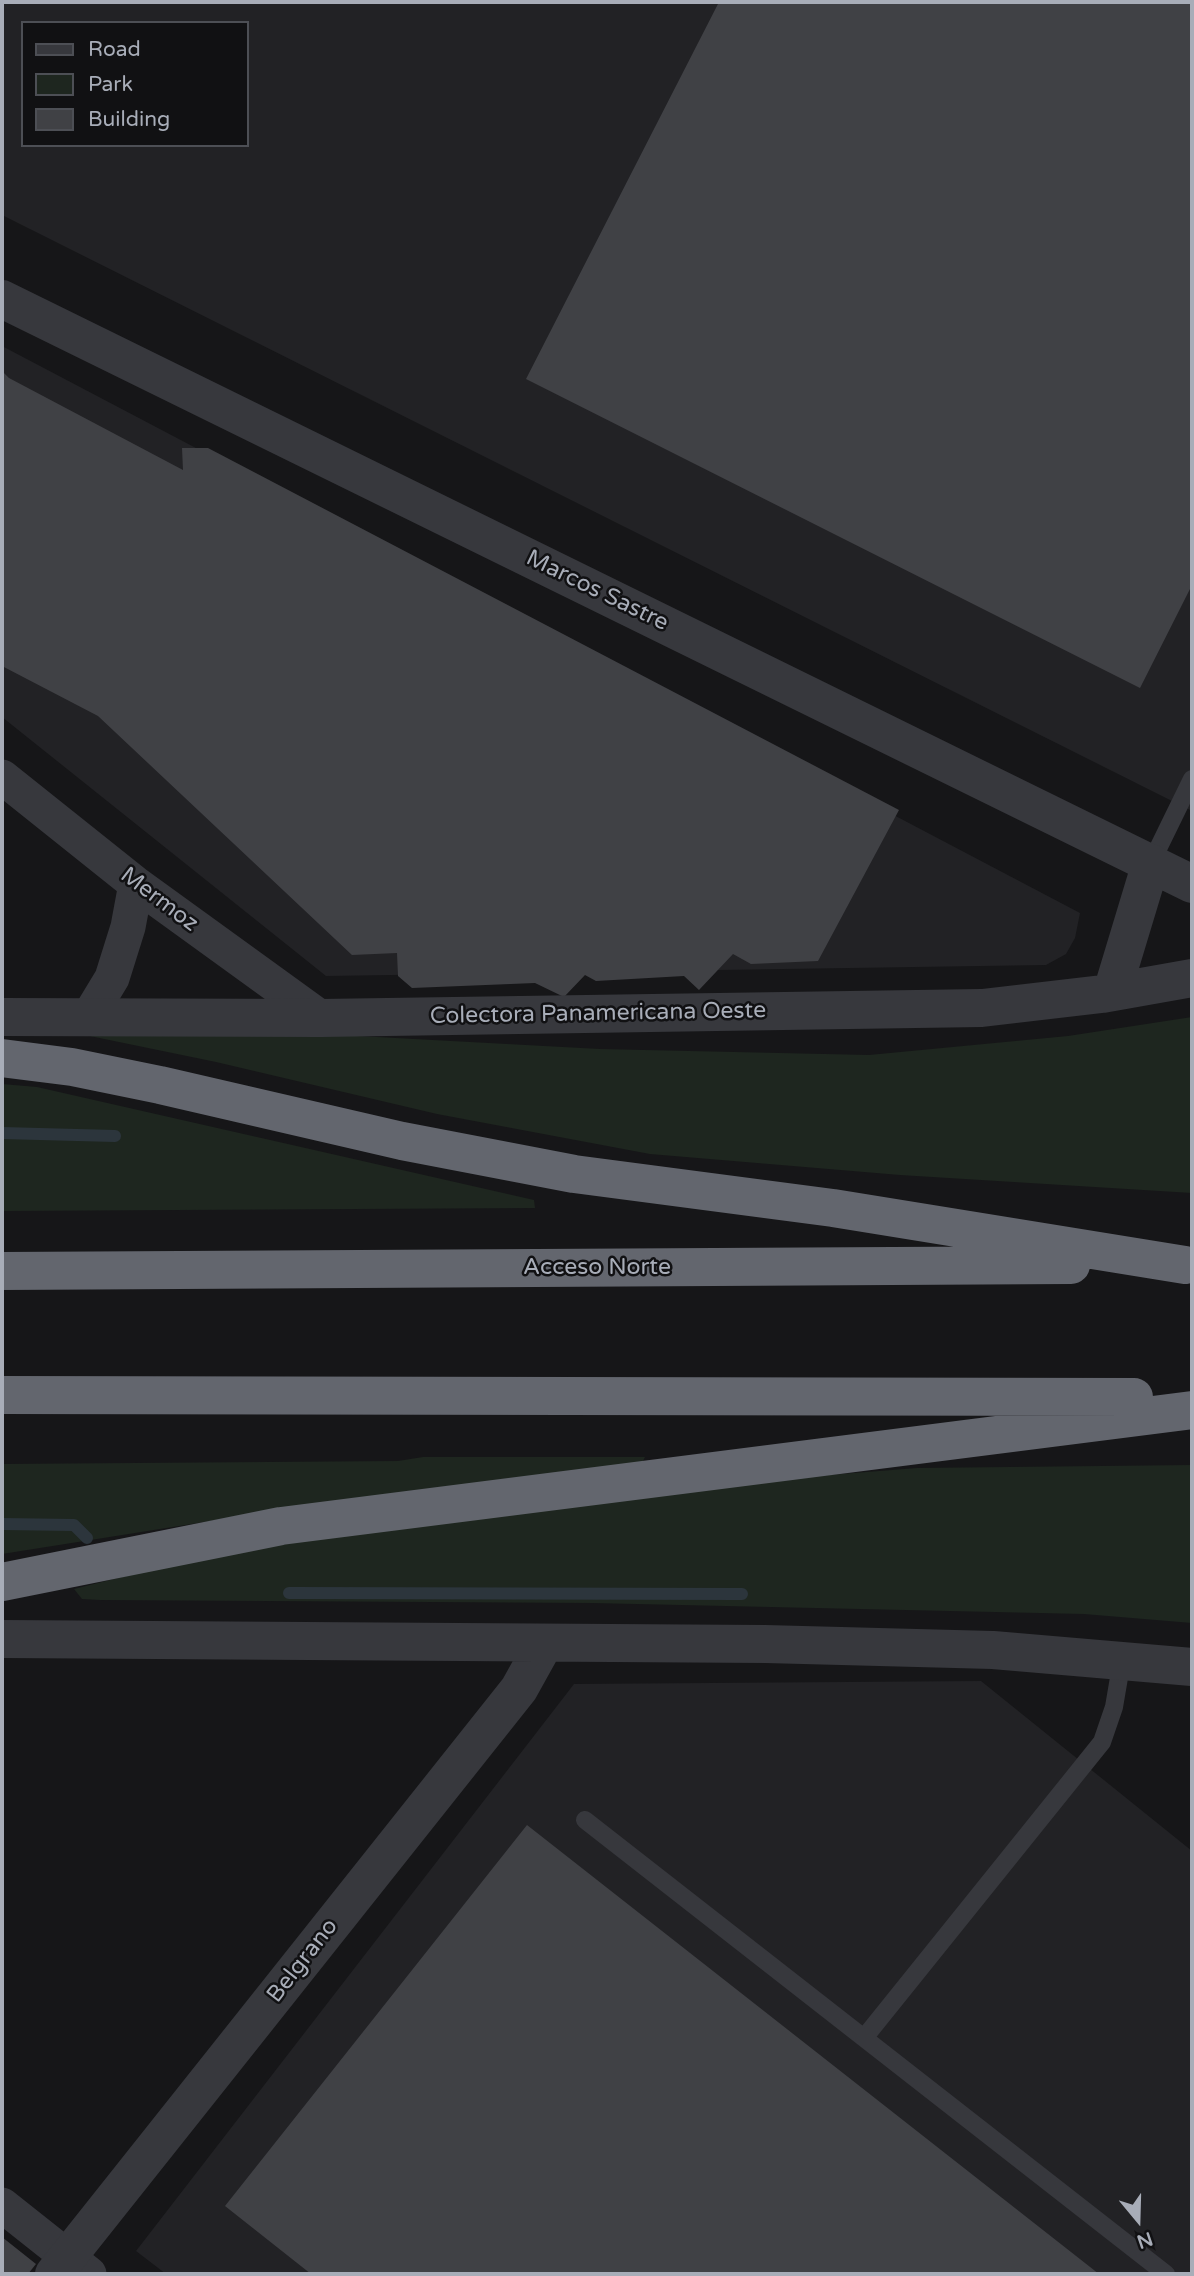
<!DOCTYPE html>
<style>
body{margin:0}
#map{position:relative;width:1194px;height:2276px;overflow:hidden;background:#161618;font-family:"Varela Round",sans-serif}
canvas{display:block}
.frame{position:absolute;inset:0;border:4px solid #a8adb8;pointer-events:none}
.legend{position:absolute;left:21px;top:21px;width:228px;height:126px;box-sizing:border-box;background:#111113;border:2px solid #4d4f55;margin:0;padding:9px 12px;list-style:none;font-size:21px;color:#a8adb8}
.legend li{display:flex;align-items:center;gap:14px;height:35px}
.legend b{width:35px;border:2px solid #4d4f55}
.north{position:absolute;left:1103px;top:2185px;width:70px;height:70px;-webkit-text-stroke:5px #111113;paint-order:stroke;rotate:161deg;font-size:19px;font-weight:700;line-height:28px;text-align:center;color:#a8adb8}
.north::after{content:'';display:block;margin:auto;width:24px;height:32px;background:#a8adb8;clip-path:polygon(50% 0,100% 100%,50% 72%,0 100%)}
</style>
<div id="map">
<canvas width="1194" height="2276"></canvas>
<div class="frame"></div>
<ul class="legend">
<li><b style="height:9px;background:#37383d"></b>Road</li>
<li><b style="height:19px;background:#1e261f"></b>Park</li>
<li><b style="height:19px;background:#404145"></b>Building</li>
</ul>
<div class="north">N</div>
</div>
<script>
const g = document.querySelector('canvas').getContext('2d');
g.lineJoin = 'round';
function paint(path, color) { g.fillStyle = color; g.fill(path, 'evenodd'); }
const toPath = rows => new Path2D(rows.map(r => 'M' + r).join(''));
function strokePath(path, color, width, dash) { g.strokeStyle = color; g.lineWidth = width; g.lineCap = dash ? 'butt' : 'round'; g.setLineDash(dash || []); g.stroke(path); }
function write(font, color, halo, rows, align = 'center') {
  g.font = font + ' "Varela Round",sans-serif'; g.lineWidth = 5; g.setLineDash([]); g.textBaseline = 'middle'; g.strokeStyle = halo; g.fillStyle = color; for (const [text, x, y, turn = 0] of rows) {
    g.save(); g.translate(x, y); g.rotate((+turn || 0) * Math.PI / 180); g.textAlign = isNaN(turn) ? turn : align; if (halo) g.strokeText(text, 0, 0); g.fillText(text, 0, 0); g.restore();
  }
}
const built = toPath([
 [2,2,1192,2,1192,811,2,215],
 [23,23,247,23,247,145,23,145],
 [2,346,1080,913,1075,938,1066,954,1046,965,326,976,2,717],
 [981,1681,1192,1851,1192,2274,166,2274,136,2251,574,1684]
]);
const green = toPath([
 [1192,1017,1192,1193,900,1175,650,1154,437,1114,216,1062,51,1028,210,1028,600,1049,869,1055,1068,1036],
 [2,1084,37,1087,534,1200,535,1208,2,1211],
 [423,1457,645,1457,641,1465,255,1514,2,1554,2,1464,398,1461],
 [1192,1465,1192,1623,1084,1614,591,1603,100,1600,82,1599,74,1589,299,1533,741,1482,917,1468]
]);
const stream = toPath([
 [2,1133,115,1136],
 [2,1524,74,1525,87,1538],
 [289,1593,742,1594]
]);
const building = toPath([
 [719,2,1192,2,1192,585,1140,688,526,379],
 [2,371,9,378,183,470,182,448,208,448,899,810,818,961,751,964,733,954,699,990,684,976,596,981,585,975,564,997,535,983,412,988,398,976,397,953,352,955,98,716,2,666],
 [527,1825,1099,2274,311,2274,225,2206],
 [2,2237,36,2264,28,2274,2,2274]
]);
const service = toPath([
 [1151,863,1192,779],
 [585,1820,1166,2274],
 [864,2038,1102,1742,1114,1707,1122,1660]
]);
const minor = toPath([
 [2,777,136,884,321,1018],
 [89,1016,112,978,128,927,136,884],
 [2,2205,89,2274]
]);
const tertiary = toPath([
 [2,299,1192,884],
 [1112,992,1151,863],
 [2,1017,321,1018,982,1008,1102,994,1192,978],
 [2,1639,765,1644,993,1650,1192,1667],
 [54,2274,519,1689,544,1644]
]);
const motorway = toPath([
 [2,1058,72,1067,160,1085,402,1141,574,1174,833,1208,1185,1265],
 [2,1271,1071,1265],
 [2,1395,1134,1397],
 [2,1582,281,1526,1192,1410]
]);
const streetNames = [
 ["Marcos Sastre",597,591,26],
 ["Mermoz",159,900,37],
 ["Colectora Panamericana Oeste",598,1014,-1],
 ["Acceso Norte",597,1268],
 ["Belgrano",303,1961,-52]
];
paint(built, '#222225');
paint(green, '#1e261f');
strokePath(stream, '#2c353c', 12);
paint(building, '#404145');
strokePath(service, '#37383d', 18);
strokePath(minor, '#37383d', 35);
strokePath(tertiary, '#37383d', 38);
strokePath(motorway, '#63666e', 38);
write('23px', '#a8adb8', '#111113', streetNames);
</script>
